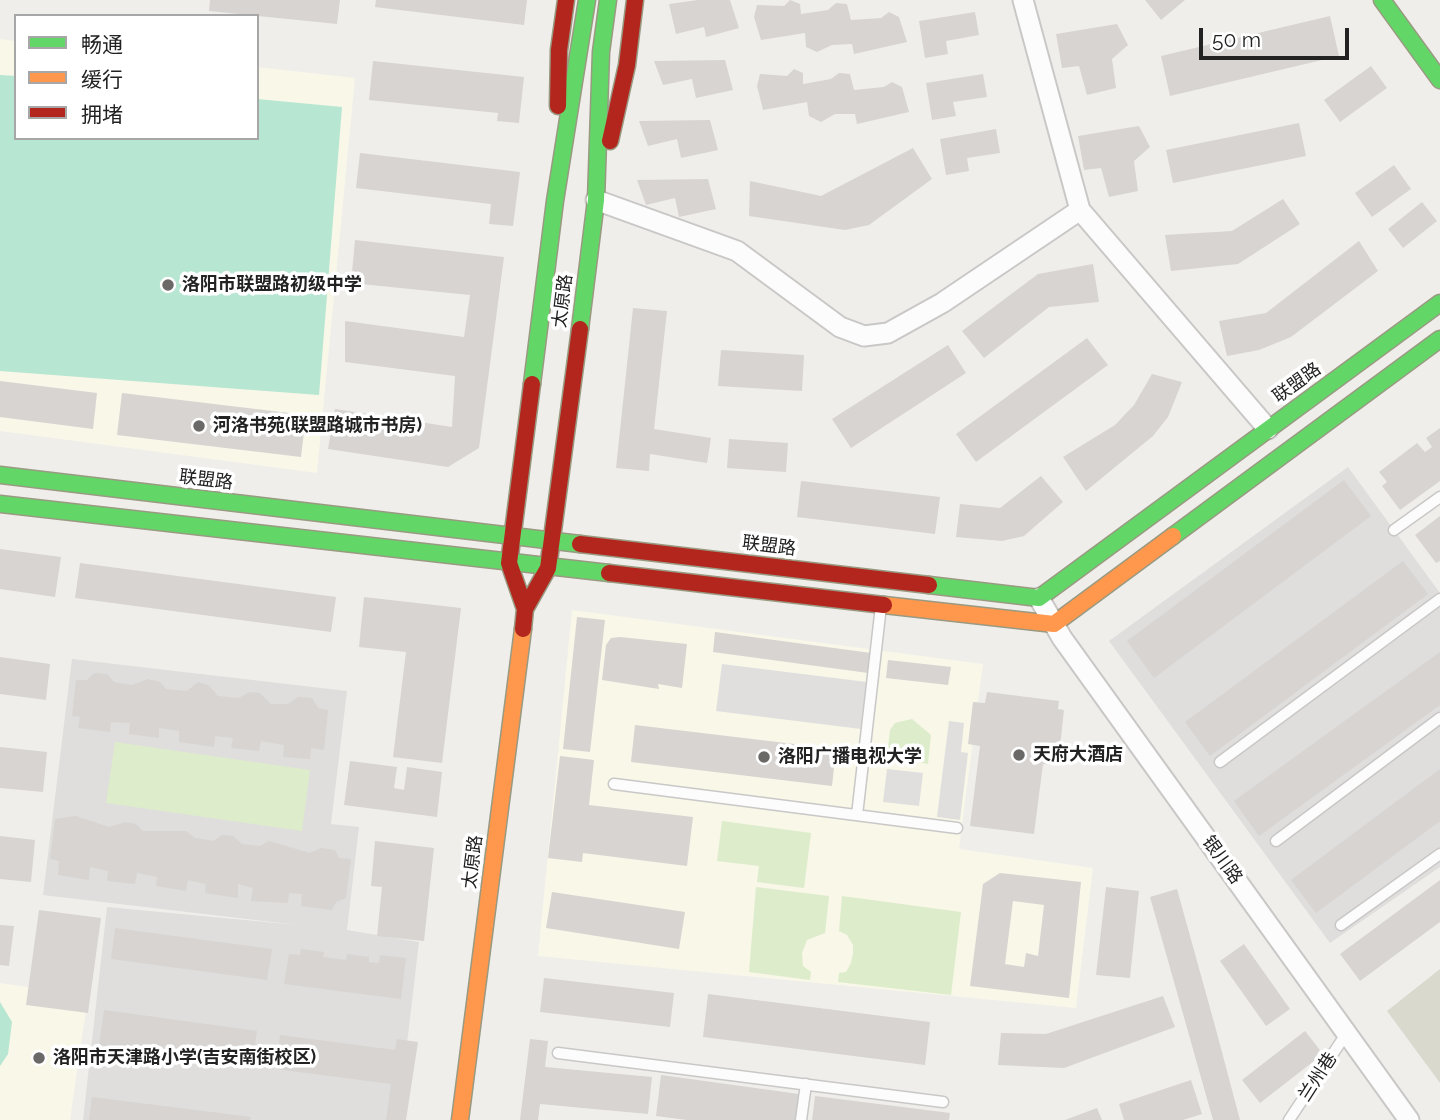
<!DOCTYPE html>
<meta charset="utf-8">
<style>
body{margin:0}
#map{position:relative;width:1440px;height:1120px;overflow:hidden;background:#f0eeeb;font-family:Raleway,"Noto Sans SC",sans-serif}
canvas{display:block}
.legend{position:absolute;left:14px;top:14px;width:245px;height:126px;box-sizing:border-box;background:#fff;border:2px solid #a7a7a7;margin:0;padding:9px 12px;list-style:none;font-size:21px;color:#222}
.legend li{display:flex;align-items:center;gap:14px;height:35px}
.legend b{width:35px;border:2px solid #a7a7a7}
.scale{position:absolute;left:1199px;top:28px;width:150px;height:32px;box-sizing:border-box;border:4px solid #222;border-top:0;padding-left:9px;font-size:21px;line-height:24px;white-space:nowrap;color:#222;-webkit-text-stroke:5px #fff;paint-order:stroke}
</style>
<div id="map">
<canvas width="1440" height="1120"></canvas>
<ul class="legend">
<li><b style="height:9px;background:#63d668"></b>畅通</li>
<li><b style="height:9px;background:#ff974d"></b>缓行</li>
<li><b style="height:9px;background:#b3261e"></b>拥堵</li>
</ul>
<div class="scale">50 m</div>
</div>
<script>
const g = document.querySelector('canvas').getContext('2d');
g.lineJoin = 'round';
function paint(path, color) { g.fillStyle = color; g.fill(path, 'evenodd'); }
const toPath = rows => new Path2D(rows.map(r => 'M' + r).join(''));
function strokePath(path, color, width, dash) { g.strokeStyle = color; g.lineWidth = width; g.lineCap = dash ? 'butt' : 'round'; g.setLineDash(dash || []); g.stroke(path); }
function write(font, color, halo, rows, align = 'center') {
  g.font = font + ' Raleway,"Noto Sans SC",sans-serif'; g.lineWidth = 7; g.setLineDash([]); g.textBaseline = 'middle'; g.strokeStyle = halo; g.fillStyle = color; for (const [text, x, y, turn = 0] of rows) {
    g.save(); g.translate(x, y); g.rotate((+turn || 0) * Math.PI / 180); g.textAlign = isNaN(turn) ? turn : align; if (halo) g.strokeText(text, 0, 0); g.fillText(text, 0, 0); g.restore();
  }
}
const residential = toPath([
 [1348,467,1440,593,1440,867,1330,943,1109,641],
 [72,659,347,691,331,824,359,827,347,930,419,942,398,1120,83,1120,107,907,298,925,43,895]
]);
const education = toPath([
 [0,39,16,41,16,138,257,138,257,67,355,78,317,473,0,431],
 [572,610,983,664,959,849,1093,868,1076,1008,538,956],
 [0,983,88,996,70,1120,0,1120]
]);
const construction = toPath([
 [1440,969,1440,1083,1387,1011]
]);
const grass = toPath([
 [912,719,931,735,928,764,887,757,890,730,895,723],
 [115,742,310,770,302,831,106,803],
 [722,821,811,833,804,888,757,882,759,866,717,861],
 [756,887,829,896,825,933,807,940,802,953,803,966,811,972,810,980,749,972],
 [842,896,961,912,951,995,838,982,839,973,846,972,851,963,853,953,853,945,847,935,839,931]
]);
const pitch = toPath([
 [0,75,16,76,16,138,257,138,257,99,342,107,319,395,0,371],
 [0,1002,12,1022,8,1054,0,1066]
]);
const parking = toPath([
 [722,664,867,682,861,729,716,711],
 [949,721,964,723,961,752,968,753,960,820,937,817],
 [887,769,923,773,919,806,883,802]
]);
const building = toPath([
 [210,0,340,0,337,24,209,11],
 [376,0,527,0,524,25,375,7],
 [698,0,730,0,739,28,706,37,704,27,676,34,669,4],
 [790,0,800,4,801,14,828,10,836,3,847,4,851,20,881,18,889,12,899,17,907,42,854,54,852,44,832,45,817,52,806,47,805,33,761,40,754,17,757,5,784,6],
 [1145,0,1185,0,1161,20],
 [975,12,979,35,946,41,948,54,925,58,919,21],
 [1330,16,1339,56,1170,96,1161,56],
 [1117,24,1128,45,1112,59,1116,88,1087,95,1079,66,1062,68,1056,34],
 [725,60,733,90,696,98,692,79,663,85,654,61],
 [373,61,524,77,519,123,497,121,498,113,369,100],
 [1371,66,1387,88,1340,122,1324,100],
 [794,69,803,73,803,84,831,79,839,73,850,74,854,90,884,87,892,82,902,87,909,112,857,124,855,114,835,114,821,122,809,116,807,102,763,110,757,86,760,74,787,76],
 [983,74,987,97,953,102,956,116,932,120,926,83],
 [710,120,718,150,681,158,677,139,648,146,639,121],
 [1299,123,1306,156,1173,183,1166,150],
 [1139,126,1150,147,1134,161,1138,191,1109,197,1101,168,1084,170,1078,136],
 [996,129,1000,153,967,158,969,171,946,175,940,139],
 [913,148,932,179,869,225,845,230,749,216,750,181,821,196],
 [360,153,520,172,513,226,489,224,491,204,356,188],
 [1394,165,1411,189,1372,217,1355,193],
 [708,179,716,209,679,217,675,198,646,205,637,180],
 [1283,199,1300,224,1238,264,1171,271,1165,235,1232,231],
 [1422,202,1437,221,1403,248,1388,229],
 [355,240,504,257,479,448,448,467,328,449,335,409,452,427,455,376,345,362,345,321,464,337,470,295,351,283],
 [1359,241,1378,271,1291,337,1259,350,1227,356,1219,321,1266,313],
 [1093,264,1099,302,1049,307,984,358,962,331,1038,274],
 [633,308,667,311,654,429,711,438,707,463,650,454,649,471,616,468],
 [1087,338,1108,365,976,462,956,434],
 [948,345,966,373,851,448,832,419],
 [721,350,804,355,802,391,718,386],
 [1152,374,1182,382,1168,417,1153,436,1086,491,1063,457,1115,425,1134,405],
 [0,381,97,393,93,429,0,417],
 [122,393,306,415,301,457,117,435],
 [1440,428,1440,481,1400,510,1382,486,1387,482,1379,472,1417,443,1425,452,1432,447,1426,438],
 [729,439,788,443,786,472,727,468],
 [1041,476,1063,502,1024,536,1002,541,956,537,960,504,1000,508],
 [1344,480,1371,516,1154,678,1127,641],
 [801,481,940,497,935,534,797,517],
 [1440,516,1440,561,1436,563,1415,535],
 [0,549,61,557,55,597,0,589],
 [1403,561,1428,594,1210,756,1185,722],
 [80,563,336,597,331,632,75,598],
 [364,597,461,608,442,763,393,757,406,652,359,647],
 [577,617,605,620,590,752,563,749],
 [715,632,871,653,868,673,713,652],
 [620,637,687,644,682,688,658,684,659,689,602,680,606,645,611,638],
 [1440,652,1440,705,1259,836,1234,801],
 [0,657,50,664,46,700,0,694],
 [888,660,951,667,948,685,886,678],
 [94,673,107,674,114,682,132,685,148,679,160,682,166,689,187,691,198,682,208,685,218,696,239,698,249,692,260,693,271,704,288,704,298,697,312,698,318,708,328,710,324,750,311,748,310,759,283,757,284,745,261,741,259,751,231,748,233,738,215,736,214,747,179,742,179,731,159,728,159,738,129,734,130,723,111,722,110,732,78,728,80,717,72,716,76,680,87,680],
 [987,692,1059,701,1058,709,1064,710,1058,765,1043,764,1034,834,970,826,980,746,968,744,973,702,985,703],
 [635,725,836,749,832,786,631,762],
 [0,747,47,752,43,792,0,788],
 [560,756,594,760,589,805,693,817,687,866,583,853,582,862,548,858],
 [350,761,397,767,394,788,404,790,407,767,442,772,437,817,344,805],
 [1440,769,1440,821,1316,913,1291,880],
 [76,816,109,827,126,822,136,824,143,831,186,831,195,838,214,841,222,835,233,836,242,844,260,846,269,841,310,853,321,848,335,850,339,858,351,859,346,898,336,902,332,910,301,906,302,894,289,893,288,903,251,901,253,888,238,884,238,898,205,893,206,884,188,880,186,891,156,886,157,877,137,873,135,884,107,881,108,871,90,867,89,880,58,875,59,861,50,859,55,819],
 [0,836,35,840,31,882,0,879],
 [375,841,434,848,424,941,377,936,382,887,371,886],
 [1000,873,1081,882,1069,998,970,986,983,884],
 [1013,901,1044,905,1038,956,1026,953,1024,967,1005,964],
 [1440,880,1440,922,1360,981,1340,954],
 [1106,887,1139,891,1130,978,1096,975],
 [1177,889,1215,1026,1240,1120,1213,1120,1150,897],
 [552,892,685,912,679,949,546,928],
 [39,910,101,918,88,1013,26,1005],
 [0,925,14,926,9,966,0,965],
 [115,928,272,949,267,980,111,959],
 [1244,944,1290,1009,1266,1026,1220,961],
 [301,949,324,952,323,957,346,960,347,954,369,957,369,962,379,963,380,955,406,958,401,999,284,984,289,954,300,955],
 [544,978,674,993,670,1027,540,1012],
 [708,994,930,1022,925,1065,703,1037],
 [1163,996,1175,1027,1064,1068,998,1065,1001,1033,1046,1034],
 [104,1010,257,1031,252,1066,99,1045],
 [1305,1031,1323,1054,1260,1103,1242,1080],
 [280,1035,395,1050,397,1039,418,1042,406,1120,386,1120,391,1084,276,1069],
 [530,1039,548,1041,545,1067,652,1077,648,1114,540,1104,538,1120,520,1120],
 [661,1075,799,1094,795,1120,687,1120,656,1116],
 [1191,1080,1202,1114,1183,1120,1124,1120,1119,1104],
 [815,1096,950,1113,949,1120,812,1120],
 [92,1097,251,1117,250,1120,89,1120],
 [1097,1108,1102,1120,1065,1120]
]);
const lane = toPath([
 [1394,530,1440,497],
 [1220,762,1440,599],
 [614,784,957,828],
 [857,815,881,606],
 [1276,841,1440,718],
 [1341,925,1440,854],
 [558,1053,943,1102],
 [801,1120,806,1084],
 [1289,1120,1346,1034]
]);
const street = toPath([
 [1023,0,1080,210,1268,429],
 [596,200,737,251,840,327,864,336,888,333,942,303,1080,210],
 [1039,598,1062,638,1409,1120]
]);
const fast = toPath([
 [1382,0,1440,80],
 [580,329,596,200,601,52,608,0],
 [532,384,555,201,587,0],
 [0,475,580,544],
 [0,504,609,573],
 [1173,536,1440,339],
 [929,585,1039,598,1440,303]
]);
const slow = toPath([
 [884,605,1054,624,1173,536],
 [460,1120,523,629]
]);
const jam = toPath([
 [558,106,559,50,566,0],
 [610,141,627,65,635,0],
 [580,544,929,585],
 [609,573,884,605],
 [525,609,509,563,532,384],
 [523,629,525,609,548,568,580,329]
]);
const markers = [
 [168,285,7,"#6a6968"],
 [199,426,7,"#6a6968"],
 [1019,755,7,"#6a6968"],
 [764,757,7,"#6a6968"],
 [39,1058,7,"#6a6968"]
];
const poiNames = [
 ["洛阳市联盟路初级中学",182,285],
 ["河洛书苑(联盟路城市书房)",213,426],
 ["天府大酒店",1033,755],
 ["洛阳广播电视大学",778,757],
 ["洛阳市天津路小学(吉安南街校区)",53,1058]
];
const streetNames = [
 ["太原路",563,301,-83],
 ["联盟路",1297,383,-36],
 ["联盟路",206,480,7],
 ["联盟路",769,546,7],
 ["银川路",1222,860,54],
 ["太原路",473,862,-83],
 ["兰州巷",1318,1077,-57]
];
paint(residential, '#dfdedc');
paint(education, '#f8f7e8');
paint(construction, '#d9d9cd');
paint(grass, '#ddeccb');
paint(pitch, '#b7e6d2');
paint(parking, '#e0dfde');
paint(building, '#d7d4d2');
strokePath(lane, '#c9c8c7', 13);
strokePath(street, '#c9c8c7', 23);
strokePath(fast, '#999a82', 19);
strokePath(slow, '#999a82', 19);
strokePath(jam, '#999a82', 19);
strokePath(lane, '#fdfcfc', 10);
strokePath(street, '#fdfcfc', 19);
strokePath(fast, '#63d668', 16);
strokePath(slow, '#ff974d', 16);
strokePath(jam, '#b3261e', 16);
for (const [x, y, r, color] of markers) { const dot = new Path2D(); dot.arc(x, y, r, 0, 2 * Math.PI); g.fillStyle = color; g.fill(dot); strokePath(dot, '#fff', 2.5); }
write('bold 18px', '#222', '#fff', poiNames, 'left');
write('18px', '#222', '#fff', streetNames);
</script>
